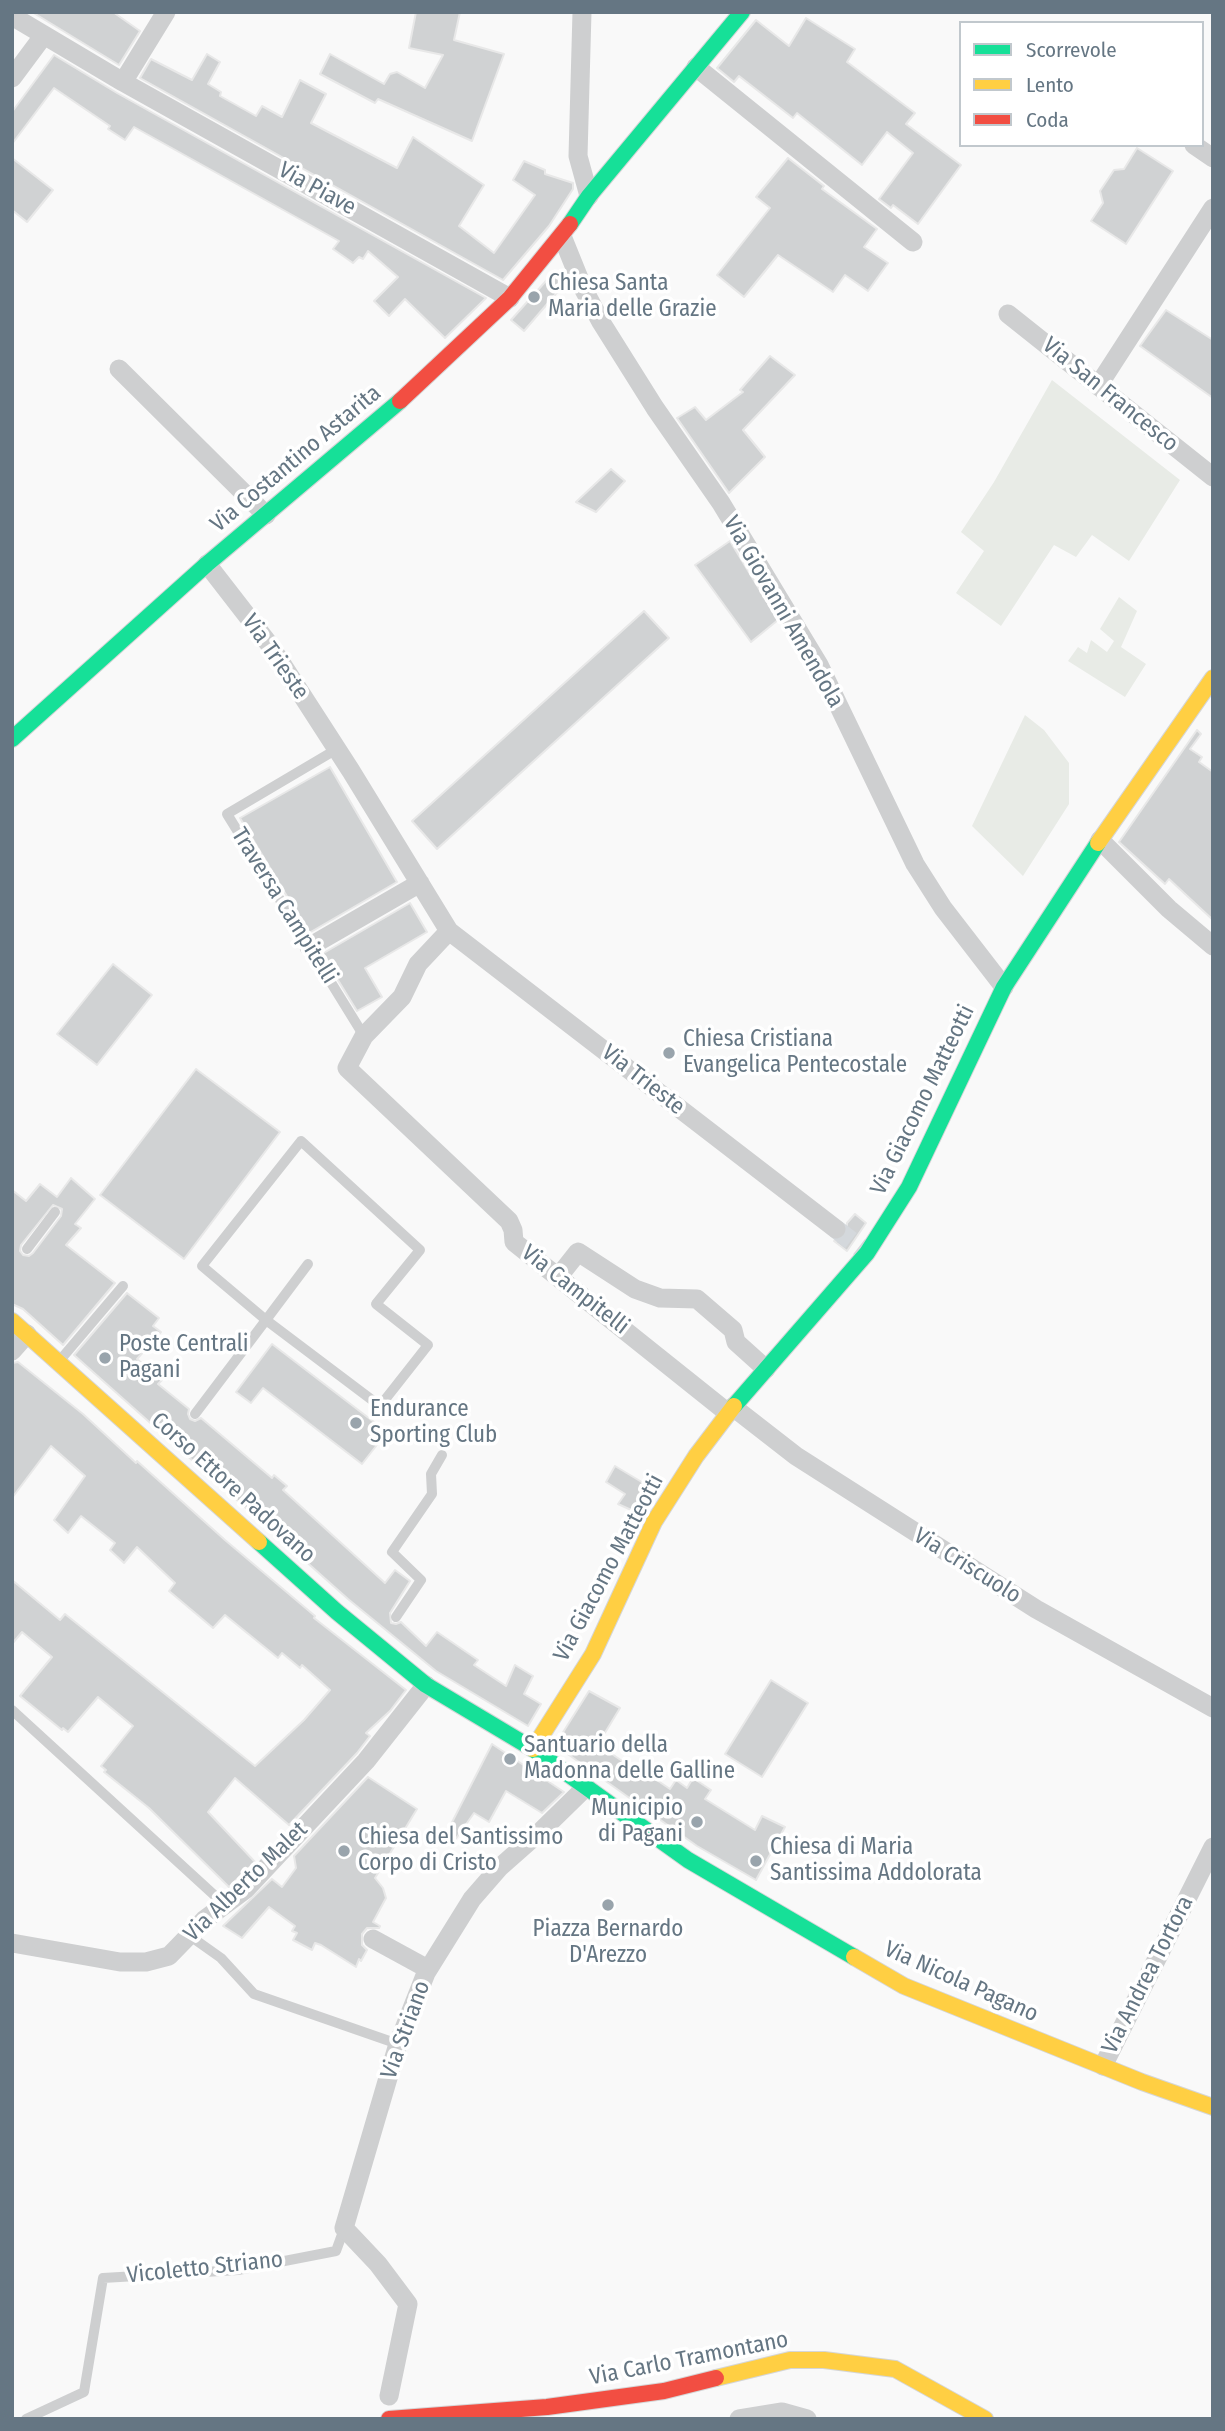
<!DOCTYPE html>
<style>
body{margin:0}
#map{position:relative;width:1225px;height:2431px;overflow:hidden;background:#f9f9f9;font-family:"Fira Sans Condensed",sans-serif}
canvas{display:block}
.frame{position:absolute;inset:0;border:14px solid #657683;pointer-events:none}
.legend{position:absolute;left:959px;top:21px;width:245px;height:126px;box-sizing:border-box;background:#fff;border:2px solid #c1c8cd;margin:0;padding:9px 12px;list-style:none;font-size:21px;color:#657683}
.legend li{display:flex;align-items:center;gap:14px;height:35px}
.legend b{width:35px;border:2px solid #c1c8cd}
</style>
<div id="map">
<canvas width="1225" height="2431"></canvas>
<div class="frame"></div>
<ul class="legend">
<li><b style="height:9px;background:#16e098"></b>Scorrevole</li>
<li><b style="height:9px;background:#ffcf43"></b>Lento</li>
<li><b style="height:9px;background:#f24e42"></b>Coda</li>
</ul>
</div>
<script>
const g = document.querySelector('canvas').getContext('2d');
g.lineJoin = 'round';
function paint(path, color) { g.fillStyle = color; g.fill(path, 'evenodd'); }
const toPath = rows => new Path2D(rows.map(r => 'M' + r).join(''));
function strokePath(path, color, width, dash) { g.strokeStyle = color; g.lineWidth = width; g.lineCap = dash ? 'butt' : 'round'; g.setLineDash(dash || []); g.stroke(path); }
function write(font, color, halo, rows, align = 'center') {
  g.font = font + ' "Fira Sans Condensed",sans-serif'; g.lineWidth = 7; g.setLineDash([]); g.textBaseline = 'middle'; g.strokeStyle = halo; g.fillStyle = color; for (const [text, x, y, turn = 0] of rows) {
    g.save(); g.translate(x, y); g.rotate((+turn || 0) * Math.PI / 180); g.textAlign = isNaN(turn) ? turn : align; if (halo) g.strokeText(text, 0, 0); g.fillText(text, 0, 0); g.restore();
  }
}
const green = toPath([
 [1052,380,1180,480,1129,561,1092,535,1076,557,1054,545,1001,626,956,593,984,551,961,532,994,482],
 [1119,597,1137,611,1121,647,1146,664,1125,697,1068,661,1078,647,1087,653,1091,640,1107,652,1114,641,1100,629],
 [1025,715,1044,730,1069,763,1069,804,1023,876,972,826]
]);
const building = toPath([
 [32,12,113,12,140,31,119,65,32,12],
 [416,12,460,12,454,40,504,54,472,141,378,99,375,103,320,74,330,54,384,84,390,74,397,72,425,88,443,55,409,48,416,12],
 [806,18,855,49,847,62,915,113,906,124,961,165,918,224,893,205,891,208,879,199,913,153,887,132,862,165,797,113,793,118,739,76,734,82,717,68,756,20,789,46,806,18],
 [207,54,220,62,208,84,221,92,220,96,256,116,262,106,282,117,300,80,326,94,311,123,397,168,413,137,484,185,459,226,494,253,535,195,513,180,524,161,545,170,545,174,573,183,573,189,549,226,503,280,140,78,151,59,192,80,207,54],
 [54,55,117,93,486,298,445,338,405,299,389,316,374,301,398,277,368,251,363,259,359,257,353,263,333,249,339,241,134,127,125,140,108,129,110,126,54,88,12,144,12,112,54,55],
 [1137,148,1173,171,1126,244,1091,221,1103,203,1100,191,1114,170,1124,169,1137,148],
 [12,158,53,190,27,222,12,210,12,158],
 [788,158,824,186,822,189,877,229,864,247,888,263,868,291,845,275,833,292,778,255,744,297,717,275,770,208,756,197,788,158],
 [554,272,566,282,524,331,511,320,554,272],
 [1166,310,1213,340,1213,398,1140,346,1166,310],
 [770,356,795,375,743,430,765,457,729,493,677,418,695,407,706,420,743,392,740,390,770,356],
 [611,469,625,481,596,512,576,502,611,469],
 [730,541,778,620,751,642,695,565,730,541],
 [644,611,669,638,437,849,412,821,644,611],
 [1197,730,1201,734,1190,749,1202,757,1199,762,1213,772,1213,920,1169,879,1165,884,1119,842,1197,730],
 [330,767,397,882,309,933,240,818,330,767],
 [410,903,427,932,365,968,382,997,357,1011,322,954,410,903],
 [113,964,152,995,97,1065,57,1034,113,964],
 [196,1069,280,1132,184,1259,100,1195,196,1069],
 [71,1178,95,1199,75,1224,81,1228,66,1245,115,1283,63,1345,23,1309,12,1304,12,1190,26,1201,40,1184,57,1197,71,1178],
 [53,1205,62,1209,61,1216,33,1253,29,1256,23,1255,20,1251,21,1245,53,1205],
 [855,1214,866,1223,847,1251,834,1241,841,1240,846,1236,847,1223,855,1214],
 [127,1293,159,1318,153,1326,161,1332,137,1359,162,1380,158,1384,189,1409,188,1414,190,1419,195,1421,201,1418,272,1478,274,1475,287,1486,283,1490,385,1583,395,1570,410,1581,390,1613,391,1623,396,1624,401,1622,426,1646,437,1632,478,1660,474,1665,506,1686,515,1665,533,1676,524,1694,541,1704,528,1726,436,1671,348,1599,74,1355,127,1293],
 [272,1344,387,1432,362,1464,263,1388,251,1403,236,1392,272,1344],
 [18,1362,83,1414,136,1463,137,1461,225,1540,315,1616,314,1618,406,1690,390,1711,366,1733,370,1736,357,1753,289,1825,235,1778,208,1812,255,1862,229,1887,149,1808,104,1772,106,1770,101,1766,133,1726,98,1697,68,1732,63,1728,62,1730,20,1696,52,1657,22,1632,12,1644,12,1580,60,1620,65,1614,255,1766,304,1720,330,1690,302,1665,300,1668,282,1653,278,1658,225,1615,213,1628,169,1591,175,1583,137,1547,124,1563,110,1550,115,1543,81,1516,68,1533,54,1520,85,1476,51,1446,12,1498,12,1363,18,1362],
 [615,1466,655,1490,640,1514,618,1504,625,1494,606,1482,615,1466],
 [771,1680,808,1703,762,1777,725,1754,771,1680],
 [589,1691,620,1708,600,1741,607,1746,606,1750,634,1769,636,1766,670,1789,676,1780,687,1788,693,1778,711,1790,705,1799,755,1830,762,1816,785,1827,756,1880,697,1846,555,1745,589,1691],
 [492,1744,564,1792,542,1813,506,1791,489,1822,474,1813,455,1840,446,1834,492,1744],
 [368,1777,417,1809,375,1878,383,1888,386,1898,373,1922,380,1926,379,1928,367,1928,362,1934,362,1945,367,1950,361,1961,359,1959,356,1967,321,1945,315,1943,312,1950,293,1940,297,1933,292,1931,295,1926,269,1907,242,1938,223,1926,272,1879,282,1887,296,1868,294,1856,368,1777]
]);
const streetTunnel = toPath([
 [836,1229,867,1253]
]);
const lane = toPath([
 [337,749,227,814,364,1036],
 [27,1249,55,1212],
 [61,1359,123,1286],
 [195,1414,266,1320,380,1406,428,1345,376,1304,420,1250,301,1141,202,1266,266,1320,308,1264],
 [396,1617,421,1580,392,1552,432,1494,431,1474,442,1455],
 [12,1710,225,1905],
 [190,1936,221,1958,254,1994,398,2044],
 [26,2419,84,2392,103,2278,238,2270,336,2251,344,2229]
]);
const street = toPath([
 [582,12,578,156,589,196],
 [12,16,123,82,510,298],
 [696,67,913,242],
 [12,78,44,35],
 [123,82,166,12],
 [1194,145,1213,158],
 [562,236,583,288,601,322,655,408,721,503,819,665,915,864,943,908,1004,987],
 [1008,314,1213,477],
 [119,369,266,515],
 [1098,386,1213,208],
 [207,564,269,644,351,771,449,931,836,1229],
 [1100,840,1169,909,1213,946],
 [449,931,418,964,402,997,364,1036,347,1068,509,1221,513,1230,514,1242,728,1413],
 [309,947,420,883],
 [559,1276,578,1252,635,1289,660,1298,697,1299,733,1330,736,1342,766,1369],
 [12,1351,27,1334],
 [733,1407,796,1456,1036,1609,1213,1708],
 [373,1939,428,1969],
 [12,1943,120,1962,146,1962,169,1956,204,1920,246,1889,366,1761,426,1685],
 [1103,2066,1213,1847],
 [389,2396,408,2304,378,2264,344,2228,398,2044,426,1973,472,1899,499,1868,542,1830,586,1787],
 [739,2419,782,2412,807,2419]
]);
const fast = toPath([
 [570,224,589,196,742,12],
 [12,739,207,564,400,401],
 [734,1406,867,1253,909,1187,1004,987,1098,843],
 [259,1542,337,1612,426,1685,533,1749,688,1860,854,1957]
]);
const slow = toPath([
 [1098,843,1213,678],
 [12,1321,259,1542],
 [533,1749,593,1654,654,1522,696,1456,734,1406],
 [854,1957,904,1986,1142,2082,1213,2107],
 [716,2378,790,2360,824,2360,895,2369,985,2419]
]);
const jam = toPath([
 [400,401,510,298,570,224],
 [389,2419,547,2407,664,2391,716,2378]
]);
const markers = [
 [534,297,7,"#99a4ac"],
 [669,1053,7,"#99a4ac"],
 [105,1358,7,"#99a4ac"],
 [356,1423,7,"#99a4ac"],
 [510,1759,7,"#99a4ac"],
 [697,1822,7,"#99a4ac"],
 [344,1851,7,"#99a4ac"],
 [756,1861,7,"#99a4ac"],
 [608,1905,7,"#99a4ac"]
];
const streetNames = [
 ["Via Piave",317,189,29],
 ["Via San Francesco",1110,395,39],
 ["Via Costantino Astarita",296,459,-40],
 ["Via Giovanni Amendola",783,612,60],
 ["Via Trieste",275,657,55],
 ["Traversa Campitelli",284,906,58],
 ["Via Trieste",643,1080,38],
 ["Via Giacomo Matteotti",923,1100,-64],
 ["Via Campitelli",575,1290,38],
 ["Corso Ettore Padovano",233,1488,42],
 ["Via Criscuolo",967,1566,32],
 ["Via Giacomo Matteotti",609,1568,-62],
 ["Via Alberto Malet",246,1882,-44],
 ["Via Andrea Tortora",1148,1975,-63],
 ["Via Nicola Pagano",961,1982,24],
 ["Via Striano",406,2030,-70],
 ["Vicoletto Striano",205,2268,-6],
 ["Via Carlo Tramontano",689,2359,-11]
];
const poiNames = [
 ["Chiesa Santa",548,284],
 ["Maria delle Grazie",548,310],
 ["Chiesa Cristiana",683,1040],
 ["Evangelica Pentecostale",683,1066],
 ["Poste Centrali",119,1345],
 ["Pagani",119,1371],
 ["Endurance",370,1410],
 ["Sporting Club",370,1436],
 ["Santuario della",524,1746],
 ["Madonna delle Galline",524,1772],
 ["Municipio",683,1809,"right"],
 ["di Pagani",683,1835,"right"],
 ["Chiesa del Santissimo",358,1838],
 ["Corpo di Cristo",358,1864],
 ["Chiesa di Maria",770,1848],
 ["Santissima Addolorata",770,1874],
 ["Piazza Bernardo",608,1930,"center"],
 ["D'Arezzo",608,1956,"center"]
];
paint(green, '#e8ebe6');
paint(building, '#d0d2d3');
strokePath(building, '#e8e8e8', 2);
strokePath(streetTunnel, '#d4d8dc', 19, [19, 10]);
strokePath(fast, '#d5d6d7', 18);
strokePath(slow, '#d5d6d7', 18);
strokePath(jam, '#d5d6d7', 18);
strokePath(lane, '#cecfd0', 10);
strokePath(street, '#cecfd0', 19);
strokePath(fast, '#16e098', 16);
strokePath(slow, '#ffcf43', 16);
strokePath(jam, '#f24e42', 16);
for (const [x, y, r, color] of markers) { const dot = new Path2D(); dot.arc(x, y, r, 0, 2 * Math.PI); g.fillStyle = color; g.fill(dot); strokePath(dot, '#fff', 2.5); }
write('23px', '#657683', '#fff', streetNames);
write('23px', '#657683', '#fff', poiNames, 'left');
</script>
